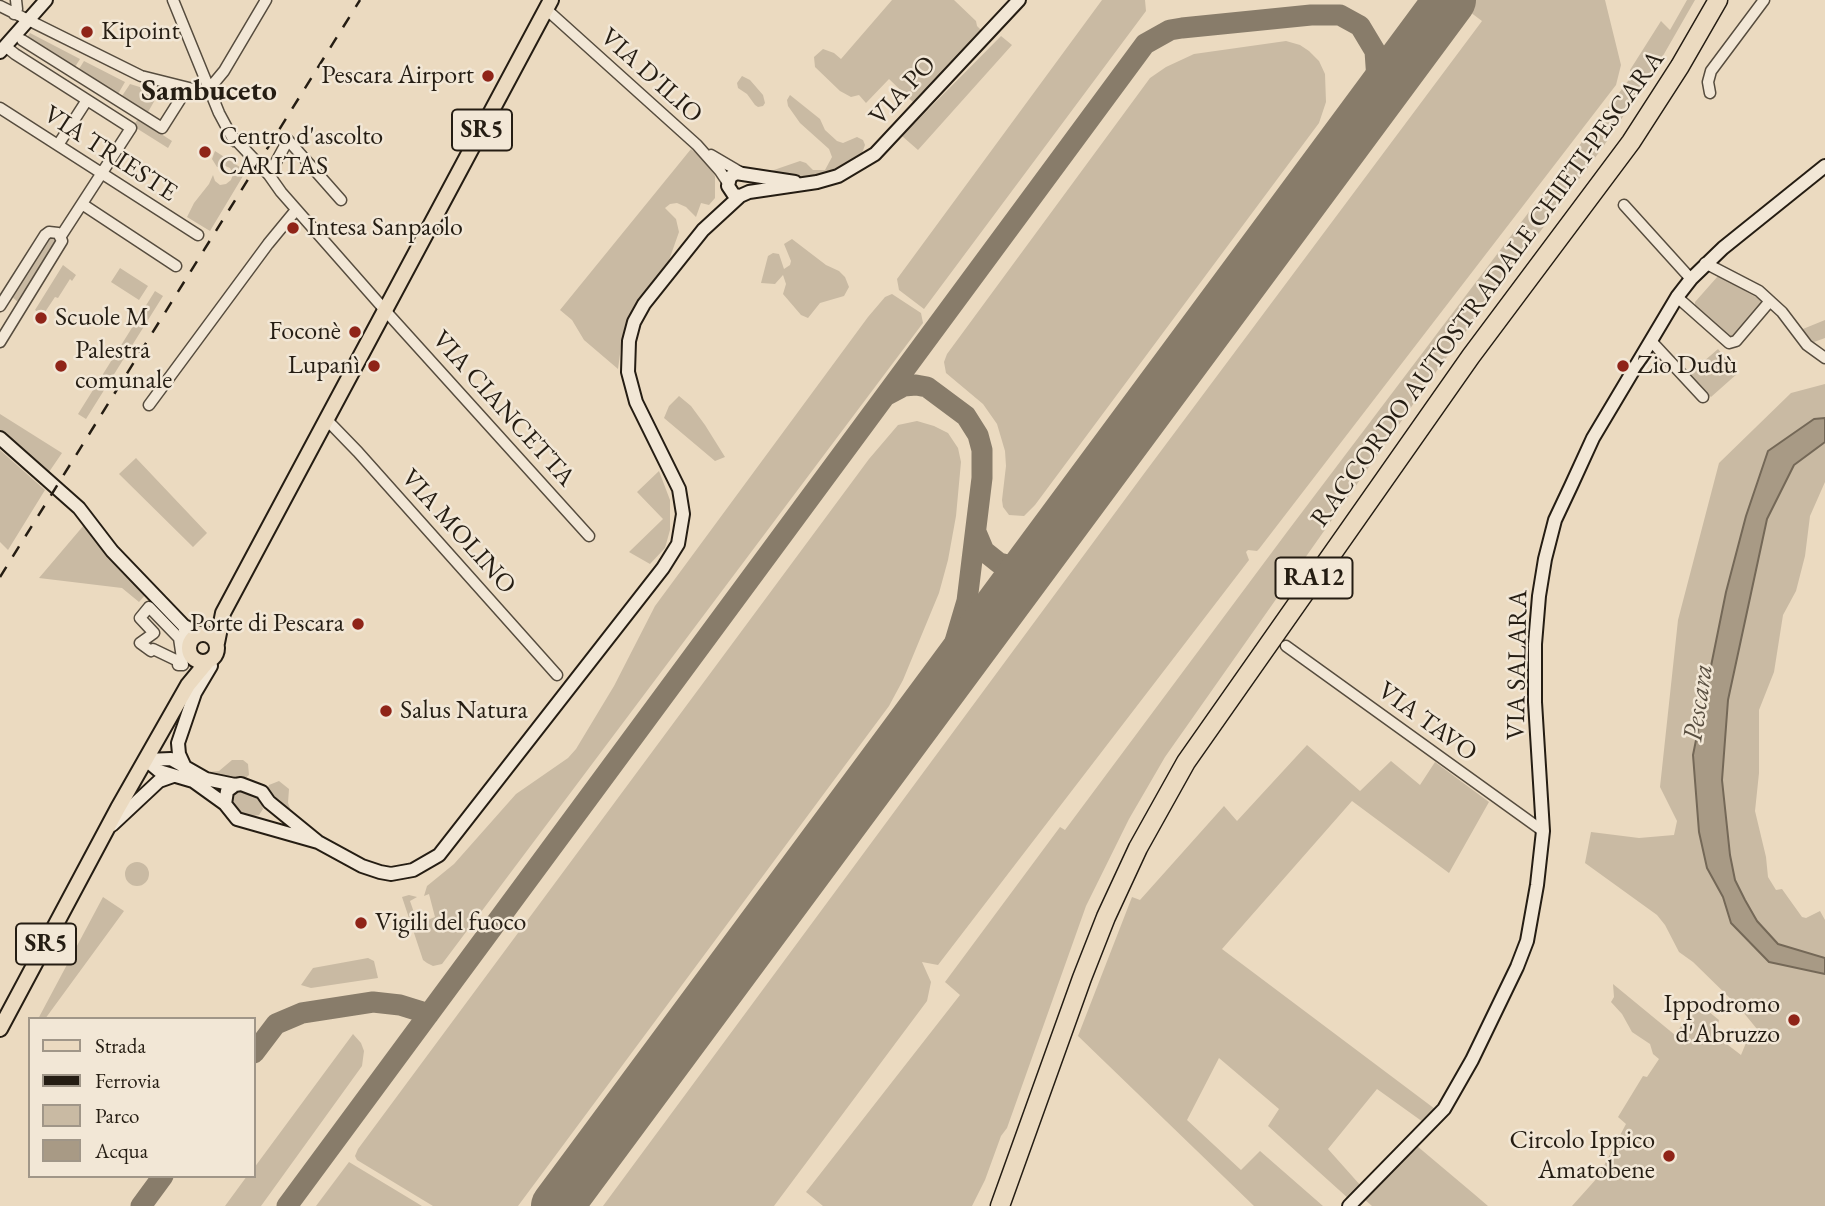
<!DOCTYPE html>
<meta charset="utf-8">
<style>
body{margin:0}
#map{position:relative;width:1825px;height:1206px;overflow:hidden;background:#ebdac0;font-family:"EB Garamond",serif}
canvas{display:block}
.legend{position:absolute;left:28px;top:1017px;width:228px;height:161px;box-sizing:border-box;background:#f2e7d6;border:2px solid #a09688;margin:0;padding:9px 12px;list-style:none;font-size:21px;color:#251d13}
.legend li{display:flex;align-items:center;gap:14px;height:35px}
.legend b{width:35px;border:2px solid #a09688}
</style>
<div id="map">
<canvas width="1825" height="1206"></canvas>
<ul class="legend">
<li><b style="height:9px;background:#ebdac0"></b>Strada</li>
<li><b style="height:9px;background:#251d13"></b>Ferrovia</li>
<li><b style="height:19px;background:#c9baa3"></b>Parco</li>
<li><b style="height:19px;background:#a89a85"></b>Acqua</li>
</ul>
</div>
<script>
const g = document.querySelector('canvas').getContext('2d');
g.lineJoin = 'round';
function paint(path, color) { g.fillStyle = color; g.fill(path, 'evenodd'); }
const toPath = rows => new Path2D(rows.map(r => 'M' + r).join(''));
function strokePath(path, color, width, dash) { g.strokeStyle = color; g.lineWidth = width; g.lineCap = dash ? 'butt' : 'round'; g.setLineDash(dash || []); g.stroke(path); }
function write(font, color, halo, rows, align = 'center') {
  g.font = font + ' "EB Garamond",serif'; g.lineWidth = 5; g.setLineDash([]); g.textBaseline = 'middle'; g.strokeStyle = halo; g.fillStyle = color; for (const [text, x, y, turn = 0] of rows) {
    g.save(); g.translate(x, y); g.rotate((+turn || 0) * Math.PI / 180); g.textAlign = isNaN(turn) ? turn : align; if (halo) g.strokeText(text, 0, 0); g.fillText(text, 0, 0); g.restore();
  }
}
const green = toPath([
 [892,0,954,0,976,21,977,26,981,30,915,104,889,79,866,103,859,95,851,97,840,91,815,67,814,57,823,49,834,53,841,59],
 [1102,0,1145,0,1146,11,924,309,899,290,897,279],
 [1454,0,1605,0,1621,65,1616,85,1259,549,1257,551,1248,550,1246,552,1249,560,938,965,922,962,931,982,927,1001,774,1206,603,1206,1143,475,1482,21],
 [1687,0,1695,0,1664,54,1603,147,1438,369,1165,757,1129,819,1086,906,1007,1128,1001,1136,985,1180,972,1206,823,1206,806,1192,960,995,945,982,1060,827,1065,830,1287,532,1631,77,1630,70,1661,21,1670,30],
 [30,33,80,59,75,67,27,37],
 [1001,36,1012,45,918,150,902,136],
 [1286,41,1300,45,1309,51,1319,61,1325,74,1326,102,1319,123,1035,505,1024,516,1009,515,1003,507,1002,500,1006,466,1005,451,997,424,983,404,946,373,944,362,947,354,1150,78,1166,67,1194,54],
 [84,61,125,82,118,94,79,69],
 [742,76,750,80,763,95,765,103,763,106,758,107,755,105,747,94,738,88,737,83],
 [130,84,159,93,148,112,122,96],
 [790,95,820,119,825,130,837,141,843,143,857,137,863,140,865,145,861,156,828,174,806,177,747,171,759,169,771,171,800,161,806,163,813,170,825,170,832,157,829,149,800,123,788,106,787,100],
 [138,119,172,141,168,148,133,126],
 [691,149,703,159,715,176,715,198,709,205,701,203,696,217,686,207,677,203,670,204,665,208,676,219,679,232,667,266,630,314,622,339,618,369,584,340,572,320,560,310],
 [215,151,246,171,210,231,187,217,194,203,209,184,213,175,215,181,220,185,226,184,231,180,233,174,230,168,223,165,217,167,212,159],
 [52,236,58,239,19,303,11,296,48,237],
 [792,239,826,265,839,271,845,277,849,287,844,296,820,303,808,318,801,315,783,294,786,284,783,275,775,284,761,283,768,256,773,253,779,254,784,269,790,265,791,261,784,244],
 [63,265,76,275,72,281,70,279,58,298,55,297,43,315,35,310],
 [120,268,148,286,139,300,111,282],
 [1718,276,1765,302,1732,339,1695,305,1695,302],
 [155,291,163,296,86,419,78,414],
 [892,294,921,313,923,323,442,964,433,966,427,963,423,960,402,897,409,895,417,897,410,901,418,924,435,917,429,894,424,896,427,886,454,864,516,794,568,758,576,749,614,686,655,606,868,317,885,297],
 [1825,320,1825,338,1814,342,1811,342,1798,331],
 [1718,349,1738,373,1711,397,1688,375],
 [1825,384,1825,418,1814,419,1746,516,1726,592,1693,755,1699,832,1707,868,1723,897,1731,923,1769,962,1825,974,1825,1206,1572,1206,1598,1177,1626,1124,1618,1117,1643,1076,1647,1077,1659,1059,1653,1054,1650,1044,1632,1032,1622,1014,1611,1002,1614,997,1613,984,1675,1035,1697,1002,1719,1020,1715,1035,1741,1055,1746,1043,1755,1039,1761,1034,1739,1007,1693,962,1679,952,1665,925,1657,915,1585,863,1591,832,1639,838,1674,835,1677,821,1660,787,1678,620,1719,463,1791,393],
 [679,396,691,406,705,425,725,457,715,461,664,418,669,406],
 [0,414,62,453,49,472,0,430],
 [917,421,934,426,948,433,958,448,961,462,956,516,948,560,939,593,903,680,889,706,518,1206,433,1206,357,1160,355,1156,358,1149,869,459,898,425],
 [1822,442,1825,442,1825,482,1810,516,1805,556,1796,591,1783,615,1774,672,1759,710,1759,773,1755,811,1766,857,1768,877,1776,890,1782,889,1802,917,1806,918,1820,911,1825,920,1825,958,1778,944,1757,921,1745,900,1735,880,1730,855,1722,780,1728,700,1767,519,1794,465],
 [0,450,45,490,8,550,0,542],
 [136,458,207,533,193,547,119,474],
 [659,471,670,500,670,530,665,548,650,564,629,552,663,519,637,492],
 [84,525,146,594,139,602,122,588,39,578],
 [1307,745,1360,791,1391,761,1420,785,1435,762,1489,802,1449,873,1352,801,1222,949,1435,1109,1423,1122,1377,1089,1328,1149,1361,1186,1349,1199,1268,1126,1279,1109,1219,1058,1187,1120,1241,1170,1260,1151,1323,1206,1254,1206,1078,1036,1132,897,1140,900,1224,806,1237,821],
 [185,753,193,765,207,772,219,771,232,760,243,760,248,764,249,775,242,781,207,774,192,767],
 [279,781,289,789,288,803,294,818,316,834,370,863,315,835,271,802,267,790,269,785],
 [238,791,245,791,260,798,263,809,259,815,247,817,236,812,231,802,233,794],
 '125 874a12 12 0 1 1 24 0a12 12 0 1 1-24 0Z',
 [103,897,124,911,45,1019,38,1019],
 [368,958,374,961,378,978,311,988,301,985,313,968],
 [353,1034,361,1043,364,1051,362,1066,261,1206,225,1206,247,1176,254,1176,254,1168],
 [1417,1146,1474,1194,1488,1206,1372,1206,1365,1200],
 [349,1162,422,1206,316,1206]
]);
const water = toPath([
 [1825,418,1825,442,1794,465,1767,519,1728,700,1722,780,1730,855,1735,880,1745,900,1757,921,1778,944,1825,958,1825,974,1769,962,1731,923,1723,897,1707,868,1699,832,1693,755,1726,592,1746,516,1768,451,1814,419,1825,418]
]);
const taxiway = toPath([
 [887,395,904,386,916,385,927,387,966,416,978,435,982,450,982,478,967,601,951,655,919,717],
 [976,532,984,551,999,563,1011,566,1025,564,1039,554],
 [254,1053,276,1024,302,1013,373,1002,400,1005,429,1014],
 [141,1206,163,1176],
 [287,1206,1145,44,1170,30,1182,28,1311,15,1340,15,1360,26,1375,51,1377,80,1369,107]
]);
const runway = toPath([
 [557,1206,1450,0]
]);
const street = toPath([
 [173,0,219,113,234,141],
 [0,6,141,76,201,91,209,89],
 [546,9,697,145,720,171,728,183],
 [14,14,17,9,16,0],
 [22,40,162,128,181,98],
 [5,46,15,54,131,128,61,236],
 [209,89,224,71,266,0],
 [1710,93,1708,82,1711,71,1764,0],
 [0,108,198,235],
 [233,137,269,175,281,192,391,317,589,536],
 [58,145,87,100],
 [711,155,740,172],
 [269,175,288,140,341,200],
 [82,204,176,266],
 [1624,205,1691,279],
 [1705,263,1759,291,1782,312,1807,345,1825,358],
 [1677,297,1729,343,1736,341,1770,301],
 [0,306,45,235,49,232,58,233,62,241,0,342],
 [1651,341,1703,397],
 [149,405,268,244,296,210],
 [327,420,358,452,557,675],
 [149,607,179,638,183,665,178,665,178,661,153,649,151,651,140,643,154,633,140,618,149,607],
 [1286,646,1543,831]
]);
const secondary = toPath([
 [0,52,46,0],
 [740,196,734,195,728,186,730,177,736,173,795,182],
 [0,438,79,508,112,551,184,626,201,634],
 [184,626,189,645],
 [146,760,171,759,206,779,235,785],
 [146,760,159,771,193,781,225,804],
 [184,765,179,754,178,743,195,693,211,666],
 [112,825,159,781,173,776],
 [318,842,237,819,225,804,227,791,235,785,241,784,262,792,269,802,318,842,362,866,380,872,391,874,413,870,439,855,663,568,678,544,683,514,679,489,636,402,628,372,629,341,634,322,644,304,703,230,740,196,749,192,817,182,838,176,875,154,1019,0],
 [1349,1206,1444,1109,1472,1060,1517,967,1527,941,1537,885,1543,831,1535,702,1535,644,1539,596,1545,559,1555,520,1571,486,1593,438,1677,297,1691,279,1723,248,1825,166]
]);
const primary = toPath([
 '189 648a14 14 0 1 1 28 0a14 14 0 1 1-28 0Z',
 [217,643,223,613,551,0],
 [0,1029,118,808,188,685,207,662]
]);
const highway = toPath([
 [1000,1206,1082,978,1106,917,1138,848,1186,762,1471,356,1631,142,1680,66,1718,0]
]);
const rail = toPath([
 [0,577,360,0]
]);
const markers = [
 [87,32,7,"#8f2418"],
 [488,76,7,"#8f2418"],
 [205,152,7,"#8f2418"],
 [293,228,7,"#8f2418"],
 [41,318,7,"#8f2418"],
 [355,332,7,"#8f2418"],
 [61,366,7,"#8f2418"],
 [374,366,7,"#8f2418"],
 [1623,366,7,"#8f2418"],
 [358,624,7,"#8f2418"],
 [386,711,7,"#8f2418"],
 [361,923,7,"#8f2418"],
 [1794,1020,7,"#8f2418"],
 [1669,1156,7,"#8f2418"]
];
const shields = [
 [482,130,60],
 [1314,578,77],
 [46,944,60]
];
const shieldNames = [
 ["SR5",482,130],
 ["RA12",1314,578],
 ["SR5",46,944]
];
const poiNames = [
 ["Kipoint",101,32],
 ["Pescara Airport",474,76,"right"],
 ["Centro d'ascolto",219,137],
 ["CARITAS",219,167],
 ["Intesa Sanpaolo",307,228],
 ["Scuole M",55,318],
 ["Foconè",341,332,"right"],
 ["Palestra",75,351],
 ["comunale",75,381],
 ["Lupanì",360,366,"right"],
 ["Zio Dudù",1637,366],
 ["Porte di Pescara",344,624,"right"],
 ["Salus Natura",400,711],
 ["Vigili del fuoco",375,923],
 ["Ippodromo",1780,1005,"right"],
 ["d'Abruzzo",1780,1035,"right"],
 ["Circolo Ippico",1655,1141,"right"],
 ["Amatobene",1655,1171,"right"]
];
const streetNames = [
 ["VIA D'ILIO",651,76,42],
 ["VIA PO",903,91,-47],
 ["VIA TRIESTE",110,154,33],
 ["RACCORDO AUTOSTRADALE CHIETI-PESCARA",1488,289,-54],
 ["VIA CIANCETTA",503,409,48],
 ["VIA MOLINO",458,532,48],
 ["VIA SALARA",1518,665,-89],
 ["VIA TAVO",1427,722,36]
];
const waterNames = [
 ["Pescara",1699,703,-82]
];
const quarterNames = [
 ["Sambuceto",209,92]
];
paint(green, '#c9baa3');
paint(water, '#a89a85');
strokePath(water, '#746857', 2);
strokePath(taxiway, '#887c6a', 21);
strokePath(runway, '#887c6a', 52);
strokePath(street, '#564c3e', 13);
strokePath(secondary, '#251d13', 16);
strokePath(primary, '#251d13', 18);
strokePath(highway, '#251d13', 21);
strokePath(street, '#f2e7d6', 10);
strokePath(secondary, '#f2e7d6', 12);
strokePath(primary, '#ebdac0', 14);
strokePath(highway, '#ebdac0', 18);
strokePath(rail, '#251d13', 2.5, [12, 12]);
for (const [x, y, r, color] of markers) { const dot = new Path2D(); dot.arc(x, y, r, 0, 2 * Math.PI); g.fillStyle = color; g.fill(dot); strokePath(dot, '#f2e7d6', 2.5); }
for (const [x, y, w] of shields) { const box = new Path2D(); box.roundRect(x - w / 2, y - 20.5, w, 41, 5); g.fillStyle = '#f2e7d6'; g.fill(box); strokePath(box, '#251d13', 2); }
write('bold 24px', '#251d13', null, shieldNames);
write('26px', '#251d13', '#f2e7d6', poiNames, 'left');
write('26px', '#251d13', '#f2e7d6', streetNames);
write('italic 28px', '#594f41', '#f2e7d6', waterNames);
write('bold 30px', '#251d13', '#f2e7d6', quarterNames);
</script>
